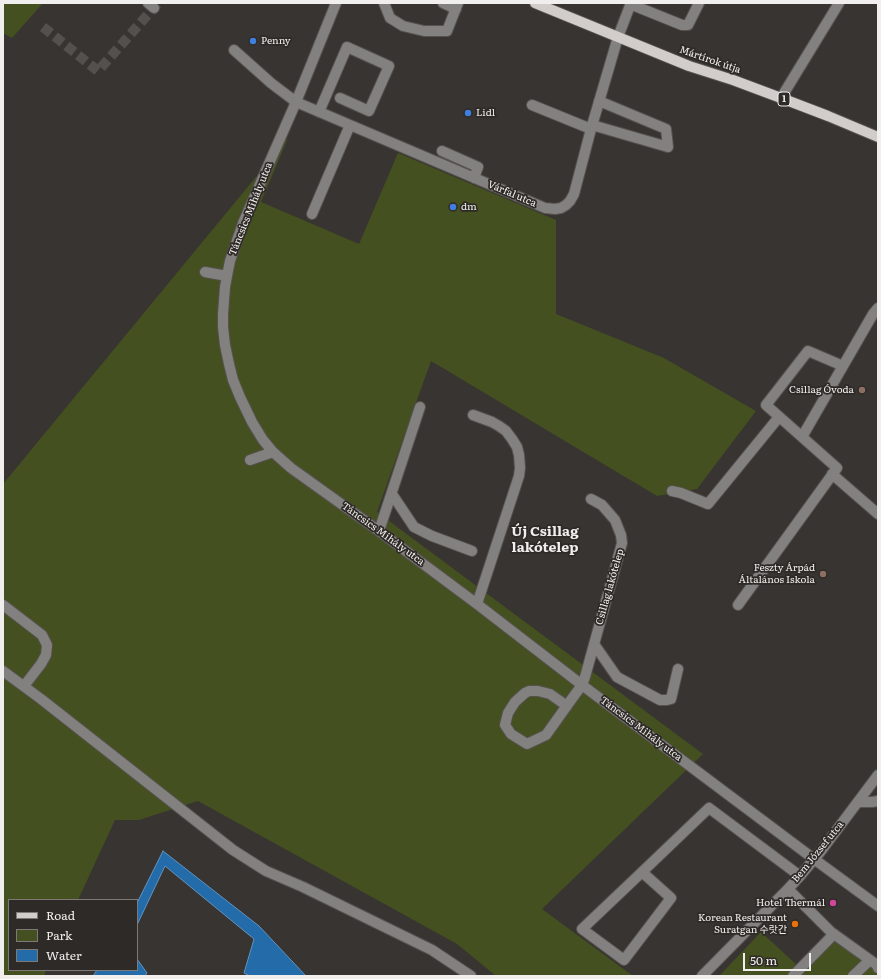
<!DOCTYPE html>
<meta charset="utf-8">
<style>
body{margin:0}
#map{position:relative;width:881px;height:979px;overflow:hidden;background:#383431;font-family:Literata,serif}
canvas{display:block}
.frame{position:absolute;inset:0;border:4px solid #f1efed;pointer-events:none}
.legend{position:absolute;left:8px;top:899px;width:130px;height:72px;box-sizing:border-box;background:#2e2a27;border:1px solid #7c7976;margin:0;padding:5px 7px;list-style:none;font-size:12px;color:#f1efed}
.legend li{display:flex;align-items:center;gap:8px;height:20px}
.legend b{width:20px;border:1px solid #7c7976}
.scale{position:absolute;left:743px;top:953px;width:68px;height:18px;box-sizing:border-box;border:2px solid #f1efed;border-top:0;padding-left:5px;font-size:12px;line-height:14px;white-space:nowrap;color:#f1efed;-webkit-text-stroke:3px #2e2a27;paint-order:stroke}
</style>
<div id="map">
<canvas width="881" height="979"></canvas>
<div class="frame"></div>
<ul class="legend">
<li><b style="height:5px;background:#d2cdcb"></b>Road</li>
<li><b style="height:11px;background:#44501f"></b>Park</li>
<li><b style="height:11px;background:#246ca9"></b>Water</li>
</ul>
<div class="scale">50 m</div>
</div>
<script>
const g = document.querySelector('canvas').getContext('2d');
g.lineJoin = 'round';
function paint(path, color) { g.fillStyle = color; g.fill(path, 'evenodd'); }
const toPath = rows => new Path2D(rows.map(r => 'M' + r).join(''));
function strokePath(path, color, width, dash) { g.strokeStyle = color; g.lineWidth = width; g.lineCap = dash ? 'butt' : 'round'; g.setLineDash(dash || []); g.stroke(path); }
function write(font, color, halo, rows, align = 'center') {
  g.font = font + ' Literata,"Noto Sans KR",serif'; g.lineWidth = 3.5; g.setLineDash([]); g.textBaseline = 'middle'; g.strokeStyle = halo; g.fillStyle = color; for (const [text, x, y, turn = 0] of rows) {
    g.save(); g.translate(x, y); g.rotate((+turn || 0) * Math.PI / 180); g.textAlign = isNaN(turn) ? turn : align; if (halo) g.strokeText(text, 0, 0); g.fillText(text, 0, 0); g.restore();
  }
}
const green = toPath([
 [4,3,43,3,12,38,3,33,3,6],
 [288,138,261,202,359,244,398,153,556,220,556,314,664,358,756,411,697,489,657,496,431,361,377,512,703,754,542,909,633,976,496,976,457,944,198,801,139,820,115,820,78,900,9,900,9,970,46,970,44,976,3,976,3,484],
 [833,930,878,961,878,976,719,976,761,932,798,966]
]);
const water = toPath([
 [163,851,259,926,306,976,250,976,244,973,254,939,165,866,137,925,137,903,163,851],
 [137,959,147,973,145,976,93,976,97,970,137,970,137,959]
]);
const minorTunnel = toPath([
 [43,27,98,71,158,3]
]);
const minor = toPath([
 [148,3,154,8],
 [336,3,296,102,243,223,230,261,227,276,225,287,223,314,223,327,225,345,229,364,233,380,240,397,252,422,263,440,273,452,291,468,379,531,477,604,582,685,814,859,878,906],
 [384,3,390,18,403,26,424,31,447,31,458,3],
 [443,3,456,9],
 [630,4,682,25,688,25,699,3],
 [234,50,271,83,296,102,545,208,555,209,561,208,566,205,570,201,574,194,591,129,618,37,631,3],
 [781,98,839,3],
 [532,105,591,129],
 [319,112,347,47,389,66,369,111,340,98],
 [592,125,668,147,666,129,599,101],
 [442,151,478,167,474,178],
 [312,214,350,125],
 [205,272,227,276],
 [473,415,492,422,499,426,506,431,512,439,517,447,519,455,520,468,519,476,477,604],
 [802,437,873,314,878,308],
 [250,460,273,452],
 [832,474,878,514],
 [672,491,681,493,708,504,779,417],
 [392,494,414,527,432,536,472,551],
 [379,531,420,407],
 [3,605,42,635,47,645,46,655,41,664,24,686],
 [738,605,837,468,766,405,808,351,843,366],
 [594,644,617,677,660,700,667,700,671,699,678,669],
 [3,671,41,699,233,850,266,871,303,887,432,950,471,976],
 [567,706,550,694,538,691,529,691,525,693,515,702,508,713,505,725,511,734,527,744,546,735,571,700,582,685,585,677,622,543,621,535,615,520,602,505,591,499],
 [858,802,872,802,878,801],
 [642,872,671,898,624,960,582,929,642,872,709,808,800,876],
 [788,889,831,932,877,965,878,968],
 [702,976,788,889,800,876,821,851,878,775],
 [793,976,834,934],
 [853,976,870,960]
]);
const major = toPath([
 [535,3,689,66,733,80,781,98,828,116,878,137]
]);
const markers = [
 [253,41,4,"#3f7fe0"],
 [468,113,4,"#3f7fe0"],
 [453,207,4,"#3f7fe0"],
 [862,390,4,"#8d6e63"],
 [823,574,4,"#8d6e63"],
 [833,903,4,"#d1479c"],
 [795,924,4,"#e8710a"]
];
const shields = [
 [784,99,12]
];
const shieldNames = [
 ["1",784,99]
];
const poiNames = [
 ["Penny",261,41,"left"],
 ["Lidl",476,113,"left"],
 ["dm",461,207,"left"],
 ["Csillag Óvoda",854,390],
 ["Feszty Árpád",815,568],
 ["Általános Iskola",815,580],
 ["Hotel Thermál",825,903],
 ["Korean Restaurant",787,918],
 ["Suratgan 수랏간",787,930]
];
const streetNames = [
 ["Mártírok útja",710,60,19],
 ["Várfal utca",512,194,23],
 ["Táncsics Mihály utca",251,209,-68],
 ["Táncsics Mihály utca",383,534,36],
 ["Csillag lakótelep",610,587,-74],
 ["Táncsics Mihály utca",641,729,37],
 ["Bem József utca",818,852,-51]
];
const districtNames = [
 ["Új Csillag",545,532],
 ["lakótelep",545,548]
];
paint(green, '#44501f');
paint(water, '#246ca9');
strokePath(water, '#6293bd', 1);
strokePath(minorTunnel, '#54504d', 10, [10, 5]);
strokePath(minor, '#56524f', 12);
strokePath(major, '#56524f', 12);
strokePath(minor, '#838180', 10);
strokePath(major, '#d2cdcb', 10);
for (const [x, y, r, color] of markers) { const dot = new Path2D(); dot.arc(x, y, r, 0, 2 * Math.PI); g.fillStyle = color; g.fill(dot); strokePath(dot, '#2e2a27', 1.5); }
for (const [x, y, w] of shields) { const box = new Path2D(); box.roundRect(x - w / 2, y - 7, w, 14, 3); g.fillStyle = '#2e2a27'; g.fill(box); strokePath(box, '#f1efed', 1); }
write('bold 9px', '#f1efed', null, shieldNames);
write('10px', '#f1efed', '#2e2a27', poiNames, 'right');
write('10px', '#f1efed', '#2e2a27', streetNames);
write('bold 14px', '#f1efed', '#2e2a27', districtNames);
</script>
